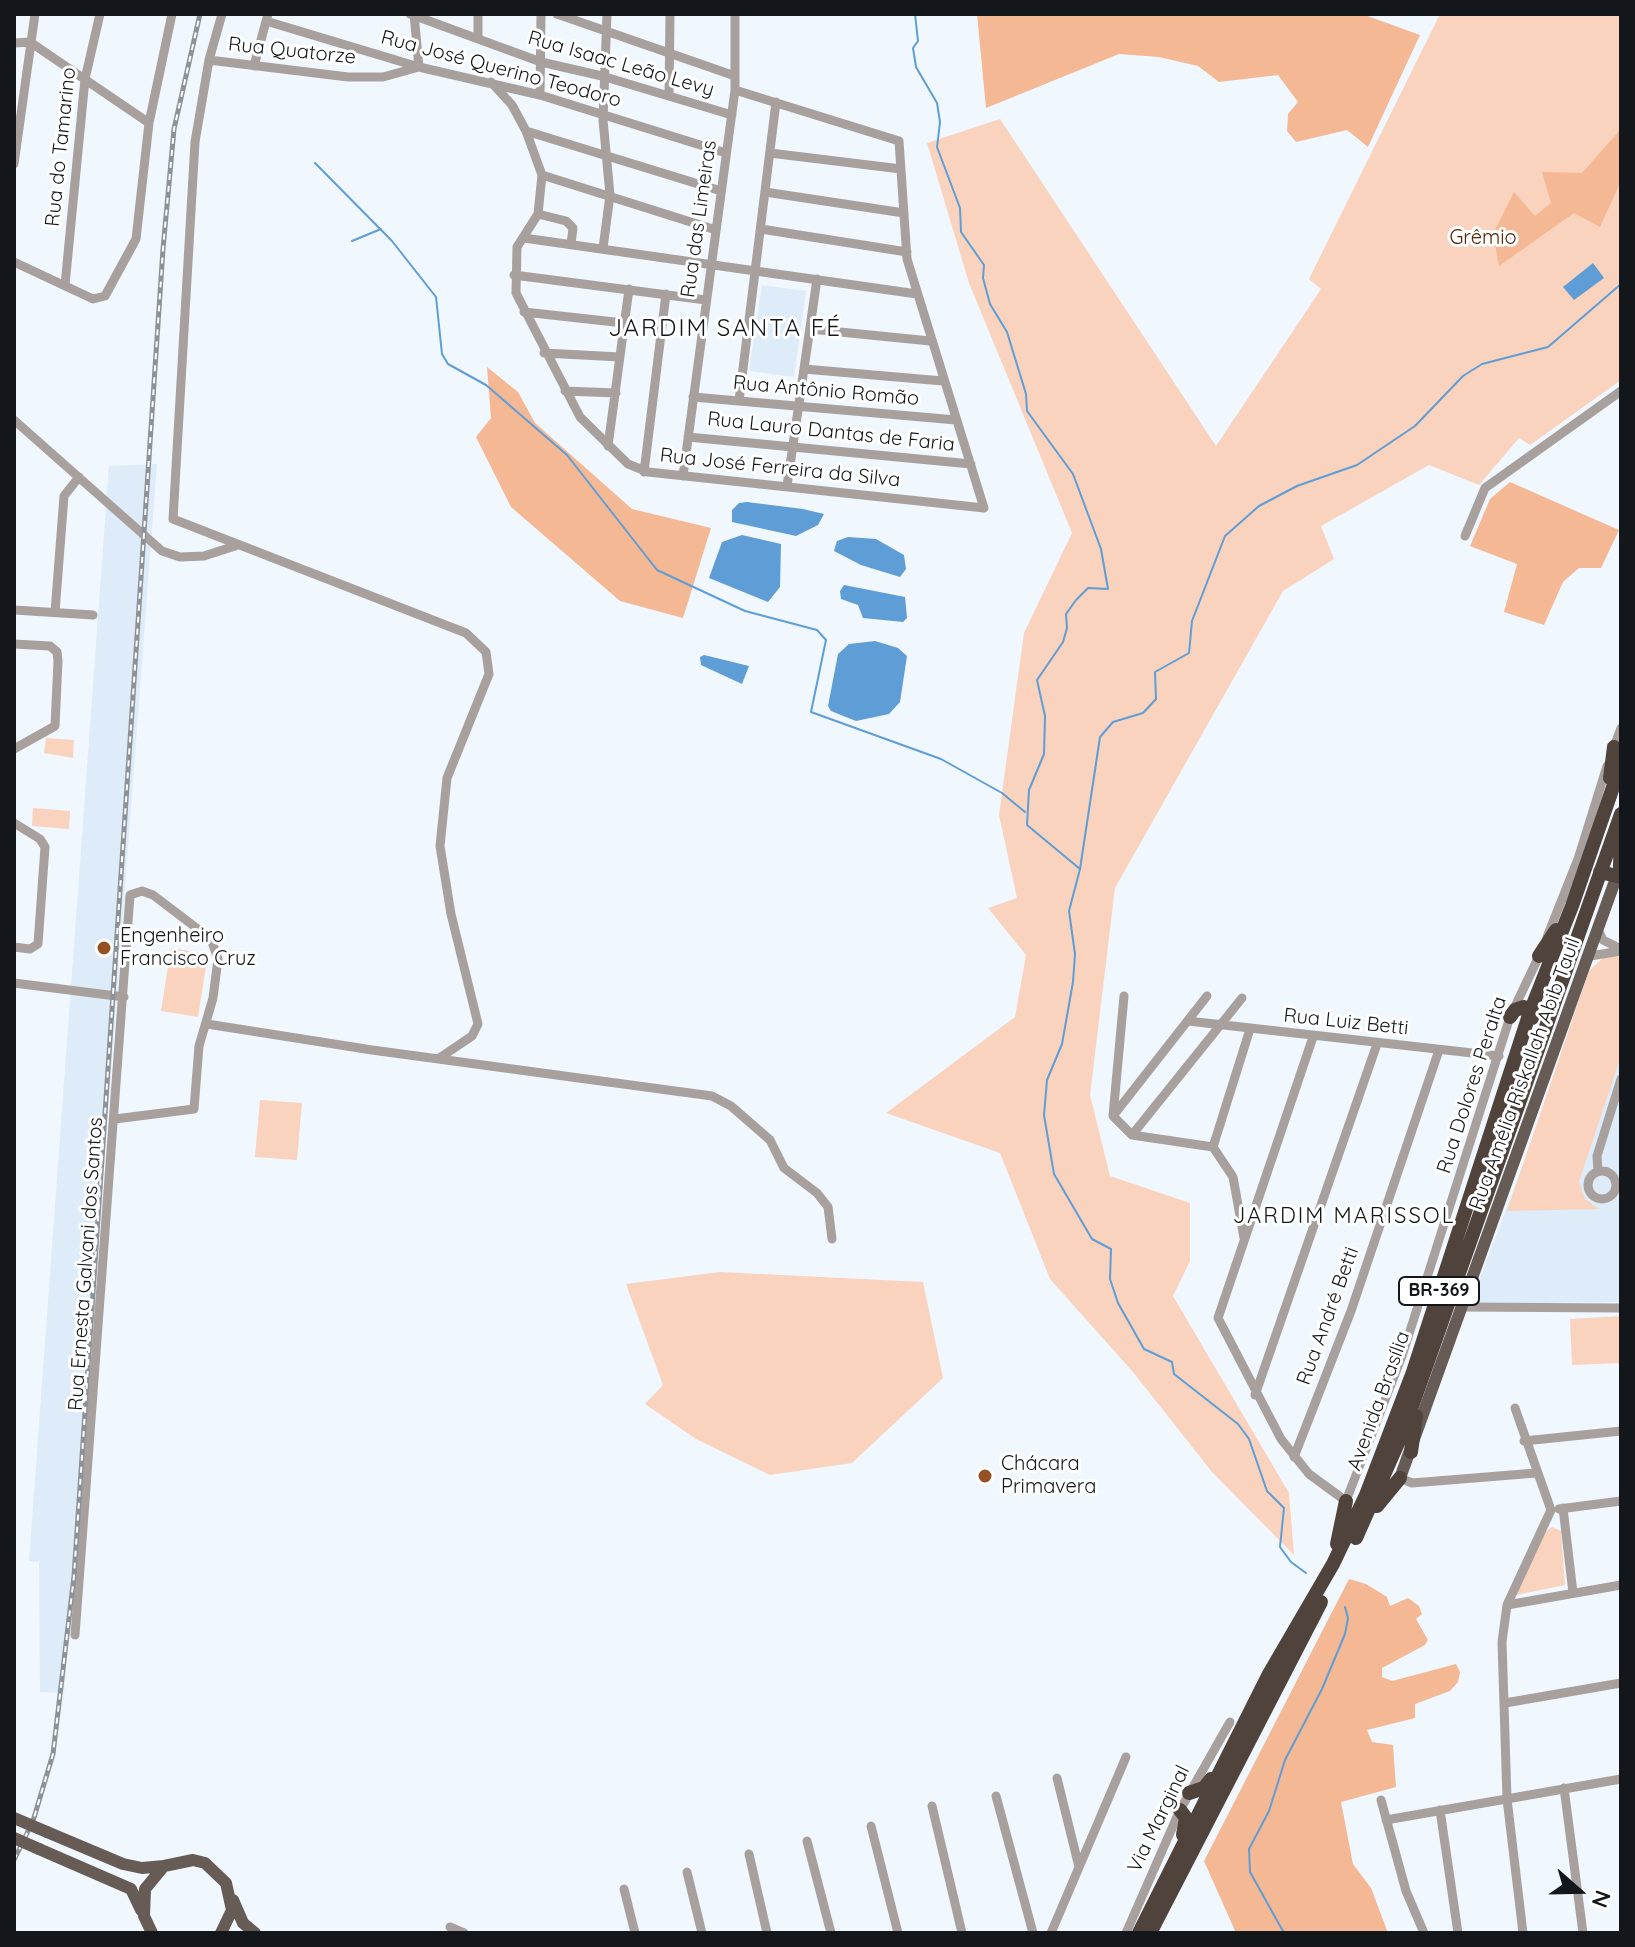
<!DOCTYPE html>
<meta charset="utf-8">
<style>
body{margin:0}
#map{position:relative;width:1635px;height:1947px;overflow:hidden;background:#f0f7fe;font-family:Quicksand,sans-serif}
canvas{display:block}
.frame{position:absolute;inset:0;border:16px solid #13171b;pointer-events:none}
.north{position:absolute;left:1539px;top:1851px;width:80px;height:80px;-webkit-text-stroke:6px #fff;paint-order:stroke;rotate:110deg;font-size:22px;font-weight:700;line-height:32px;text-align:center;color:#13171b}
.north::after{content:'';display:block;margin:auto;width:28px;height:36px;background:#13171b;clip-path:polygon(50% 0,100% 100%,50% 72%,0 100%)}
</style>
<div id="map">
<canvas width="1635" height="1947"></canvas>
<div class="frame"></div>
<div class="north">N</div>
</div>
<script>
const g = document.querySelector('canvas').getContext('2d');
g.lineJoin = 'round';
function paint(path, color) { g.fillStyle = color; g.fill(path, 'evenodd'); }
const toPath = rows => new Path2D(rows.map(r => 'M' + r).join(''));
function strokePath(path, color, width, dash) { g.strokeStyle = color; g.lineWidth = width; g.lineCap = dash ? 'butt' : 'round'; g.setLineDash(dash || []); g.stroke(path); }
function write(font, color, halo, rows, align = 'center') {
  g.font = font + ' Quicksand,sans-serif'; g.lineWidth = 6; g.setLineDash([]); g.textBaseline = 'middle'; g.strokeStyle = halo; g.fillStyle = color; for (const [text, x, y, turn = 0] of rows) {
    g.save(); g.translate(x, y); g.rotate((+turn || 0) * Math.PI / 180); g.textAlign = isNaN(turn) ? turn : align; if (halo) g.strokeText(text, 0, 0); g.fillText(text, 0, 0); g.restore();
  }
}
const built = toPath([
 [762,285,806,291,794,377,749,371],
 [157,464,64,1693,40,1692,39,1562,29,1561,109,466],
 [1597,970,1621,973,1621,1302,1470,1304]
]);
const green = toPath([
 [1440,14,1621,14,1621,380,1530,445,1519,438,1479,485,1429,465,1321,526,1334,559,1283,591,1115,888,1090,1095,1110,1176,1190,1203,1190,1261,1173,1296,1289,1493,1294,1555,1212,1472,1133,1372,1050,1279,1000,1153,886,1113,1015,1017,1026,955,988,908,1017,898,999,815,1024,633,1072,533,969,283,927,143,1000,119,1216,446,1321,289,1309,279],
 [46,738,74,740,73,758,44,753],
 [33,808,70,811,69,829,32,826],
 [171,948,208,954,198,1017,161,1011],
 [1606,955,1621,957,1621,1056,1579,1182,1585,1199,1600,1209,1507,1211,1589,971],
 [260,1100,302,1103,297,1160,255,1157],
 [720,1272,923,1282,943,1378,852,1463,770,1475,696,1439,645,1404,663,1385,626,1284],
 [1621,1316,1621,1363,1572,1365,1570,1319],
 [1552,1527,1561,1531,1565,1585,1516,1595,1545,1532]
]);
const forest = toPath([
 [977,14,1362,14,1420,35,1368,147,1347,130,1296,142,1287,131,1288,114,1298,102,1278,75,1219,82,1198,66,1159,57,1119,54,986,108],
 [1621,129,1621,181,1600,227,1574,213,1499,266,1493,234,1514,192,1535,216,1551,203,1542,172,1582,173],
 [487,367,518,392,535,423,632,509,711,528,683,618,620,601,511,507,476,437,491,418],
 [1510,482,1619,530,1601,568,1579,568,1563,582,1544,625,1504,612,1517,564,1470,546,1490,499],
 [1349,1579,1366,1584,1387,1597,1390,1606,1408,1598,1419,1606,1422,1614,1416,1619,1428,1640,1425,1645,1382,1668,1382,1677,1392,1681,1456,1664,1460,1672,1458,1682,1450,1691,1415,1704,1415,1718,1367,1730,1372,1742,1393,1745,1396,1787,1341,1802,1353,1864,1371,1888,1388,1933,1236,1933,1204,1861]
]);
const water = toPath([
 [1593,263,1604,278,1574,300,1563,287],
 [747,502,803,509,824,514,818,525,796,536,732,522,732,510,739,503],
 [742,535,781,544,780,587,768,602,709,578,722,542],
 [848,537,876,539,904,555,906,569,900,577,861,565,834,551,837,541],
 [844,585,905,597,907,618,903,622,863,618,858,605,841,599,840,591],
 [875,641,898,648,907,656,900,702,889,714,856,721,831,711,828,706,838,654,849,644],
 [704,655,749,666,742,684,701,665,700,657]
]);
const stream = toPath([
 [915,14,918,41,913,48,916,67,937,103,940,122,937,147,960,208,961,232,984,265,983,278,990,304,1007,332,1026,394,1027,411,1073,474,1101,549,1108,589,1088,588,1076,600,1066,614,1067,628,1063,642,1037,680,1045,716,1044,754,1029,790,1027,825,1080,869,1069,911,1075,954,1073,982,1062,1044,1047,1080,1044,1115,1054,1174,1092,1239,1111,1249,1110,1279,1118,1303,1144,1349,1172,1362,1174,1374,1238,1424,1249,1439,1267,1491,1284,1508,1280,1547,1291,1562,1306,1573],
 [315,163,392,241,436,297,442,354,448,364,486,385,567,455,657,570,745,611,817,630,826,640,811,712,941,759,1002,793,1025,812],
 [352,241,381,229],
 [1080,869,1100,737,1113,722,1143,713,1156,699,1155,672,1189,653,1192,621,1225,536,1259,506,1297,486,1357,465,1415,426,1463,376,1482,364,1548,347,1621,284],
 [1284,1933,1250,1872,1249,1849,1269,1811,1285,1760,1322,1689,1345,1634,1348,1618,1345,1607]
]);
const minor = toPath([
 [222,14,209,60,195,142,173,519,466,633,486,652,489,674,447,778,440,846,451,914,478,1024,472,1036,438,1059],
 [410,14,541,62,602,76,732,115],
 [478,14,478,37],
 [557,14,735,76],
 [266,21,419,67,540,95,726,153],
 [14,43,30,42,149,123],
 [209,60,348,77,383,77,419,67,414,14],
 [254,66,268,14],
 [491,82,512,105,526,131,542,175,538,214,517,247,516,293,580,417,628,464,648,472,984,508,907,259,899,141,735,90],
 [540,95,541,14],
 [669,96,670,14],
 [526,131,721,191],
 [770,153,901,169],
 [14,164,35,14],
 [542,175,716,230],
 [765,192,904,213],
 [538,214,566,221,573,228,571,244],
 [761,229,907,252],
 [524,238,917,294],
 [603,248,610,195,603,120,607,14],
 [14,262,93,299,105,296,136,239,149,123,172,14],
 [514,275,706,300],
 [65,285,85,79,100,14],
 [524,312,624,323],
 [810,329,930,341],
 [544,353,620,357],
 [804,369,943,381],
 [565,391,616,393],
 [693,397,956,420],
 [739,401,776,102],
 [14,420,162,551,180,557,204,556,238,545],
 [688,437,971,464],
 [608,446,629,289],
 [644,472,666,294],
 [683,476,735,90,735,14],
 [787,486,817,279],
 [1465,536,1485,488,1621,391],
 [14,610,93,615],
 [55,612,64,496,79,477],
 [14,644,50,646,57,652,58,661,55,726,14,749],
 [1612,752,1621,728],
 [14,823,40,839,45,847,38,944,30,949,14,947],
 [1599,932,1603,940,1621,949],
 [1547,937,1578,859,1607,766],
 [1590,956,1621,951],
 [14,983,124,997],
 [1124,996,1113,1116,1132,1135,1213,1147,1233,1177,1244,1238],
 [1188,1021,1499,1056],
 [207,1024,372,1050,712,1096,731,1106,770,1140,784,1168,817,1193,828,1207,832,1239],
 [1313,1037,1218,1318,1281,1439,1309,1474,1346,1501,1402,1356,1510,1017,1540,954],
 [1113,1116,1207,996],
 [1132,1135,1242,998],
 [1213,1147,1250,1029],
 '1588 1185a14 14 0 1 1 28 0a14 14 0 1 1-28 0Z',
 [1598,1171,1597,1156,1621,1079],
 [1460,1307,1621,1308],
 [1255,1395,1377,1044],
 [1515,1408,1551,1510,1507,1605,1502,1642,1507,1799,1523,1933],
 [1524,1441,1621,1431],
 [1294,1457,1351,1311,1439,1050],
 [1400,1478,1412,1483,1536,1473],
 [1563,1508,1573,1593],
 [1559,1509,1621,1501],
 [1507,1605,1621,1585],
 [75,1635,130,895,142,891,153,895,211,939,218,959,213,998,199,1046,194,1109,115,1119],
 [1505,1703,1621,1683],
 [1057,1778,1079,1867],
 [1564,1788,1583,1933],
 [996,1796,1033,1933],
 [1381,1800,1406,1891,1424,1933],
 [932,1806,962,1933],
 [1440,1810,1458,1933],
 [1386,1820,1621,1779],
 [871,1826,898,1933],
 [807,1841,831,1933],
 [749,1854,767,1933],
 [687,1872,702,1933],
 [624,1889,635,1933],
 [450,1927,464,1933],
 [1051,1933,1126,1757],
 [1126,1933,1180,1810,1230,1722]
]);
const major = toPath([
 [1400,1478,1620,867],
 [47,1832,123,1864,142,1868,164,1866],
 [39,1849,131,1889,141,1910],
 [233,1900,243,1923,255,1933],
 [152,1933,144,1916,145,1889,164,1866,193,1860,205,1863,226,1883,232,1910,221,1933]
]);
const highway = toPath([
 [1610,778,1614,747],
 [1620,866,1621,833],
 [1600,872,1617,876],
 [1539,956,1556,930],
 [1510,1017,1515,1010,1524,1007,1532,1018],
 [1411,1452,1416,1416],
 [1377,1506,1400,1478],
 [1356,1538,1403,1432,1621,814],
 [1337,1544,1346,1501],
 [1189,1793,1204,1788,1211,1779],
 [1180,1810,1186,1818,1183,1835],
 [1139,1933,1269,1674,1333,1564,1366,1495,1413,1372,1530,1012,1572,906,1621,764],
 [1150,1933,1321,1602]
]);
const rail = toPath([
 [14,1860,33,1821,53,1754,74,1576,163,249,174,129,200,14]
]);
const majorBridge = toPath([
 [14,1818,47,1832],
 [14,1838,39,1849]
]);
const markers = [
 [104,948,8,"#955124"],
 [985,1476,8,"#955124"]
];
const shields = [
 [1439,1291,80]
];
const shieldNames = [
 ["BR-369",1439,1291]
];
const streetNames = [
 ["Rua Quatorze",292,51,6],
 ["Rua Isaac Leão Levy",621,64,16],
 ["Rua José Querino Teodoro",501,69,15],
 ["Rua do Tamarino",61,147,-84],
 ["Rua das Limeiras",699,219,-82],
 ["Rua Antônio Romão",826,391,5],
 ["Rua Lauro Dantas de Faria",831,432,6],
 ["Rua José Ferreira da Silva",780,468,6],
 ["Rua Luiz Betti",1346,1022,6],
 ["Rua Amélia Riskallah Abib Tauil",1525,1074,-70],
 ["Rua Dolores Peralta",1472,1085,-72],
 ["Rua Ernesta Galvani dos Santos",86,1264,-86],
 ["Rua André Betti",1328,1316,-70],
 ["Avenida Brasília",1379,1401,-70],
 ["Via Marginal",1159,1819,-64]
];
const parkNames = [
 ["Grêmio",1483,238]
];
const poiNames = [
 ["Engenheiro",120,936],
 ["Francisco Cruz",120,959],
 ["Chácara",1001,1464],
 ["Primavera",1001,1487]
];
const neighbourhoodNames = [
 ["JARDIM MARISSOL",1344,1216]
];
const quarterNames = [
 ["JARDIM SANTA FÉ",725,329]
];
paint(built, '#ddecf8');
paint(green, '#f9d3bd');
paint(forest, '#f5b894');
paint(water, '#5e9dd6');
strokePath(stream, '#5e9dd6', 2);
strokePath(minor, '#a7a09d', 9);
strokePath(major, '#665b55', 12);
strokePath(highway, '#4f433c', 14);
strokePath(rail, '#8c9297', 5);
strokePath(rail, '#fff', 2, [6]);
strokePath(majorBridge, '#665b55', 12);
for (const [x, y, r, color] of markers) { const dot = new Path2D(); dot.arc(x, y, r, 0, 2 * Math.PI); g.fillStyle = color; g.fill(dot); strokePath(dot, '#fff', 3); }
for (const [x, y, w] of shields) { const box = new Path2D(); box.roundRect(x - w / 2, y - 14, w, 28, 6); g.fillStyle = '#fff'; g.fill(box); strokePath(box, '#13171b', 2); }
write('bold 18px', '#13171b', null, shieldNames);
write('20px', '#13171b', '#fff', streetNames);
write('20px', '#542502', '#fff', parkNames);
write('20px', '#13171b', '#fff', poiNames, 'left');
g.letterSpacing = '2px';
write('22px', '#13171b', '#fff', neighbourhoodNames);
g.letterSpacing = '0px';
g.letterSpacing = '2px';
write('24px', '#13171b', '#fff', quarterNames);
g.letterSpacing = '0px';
</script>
